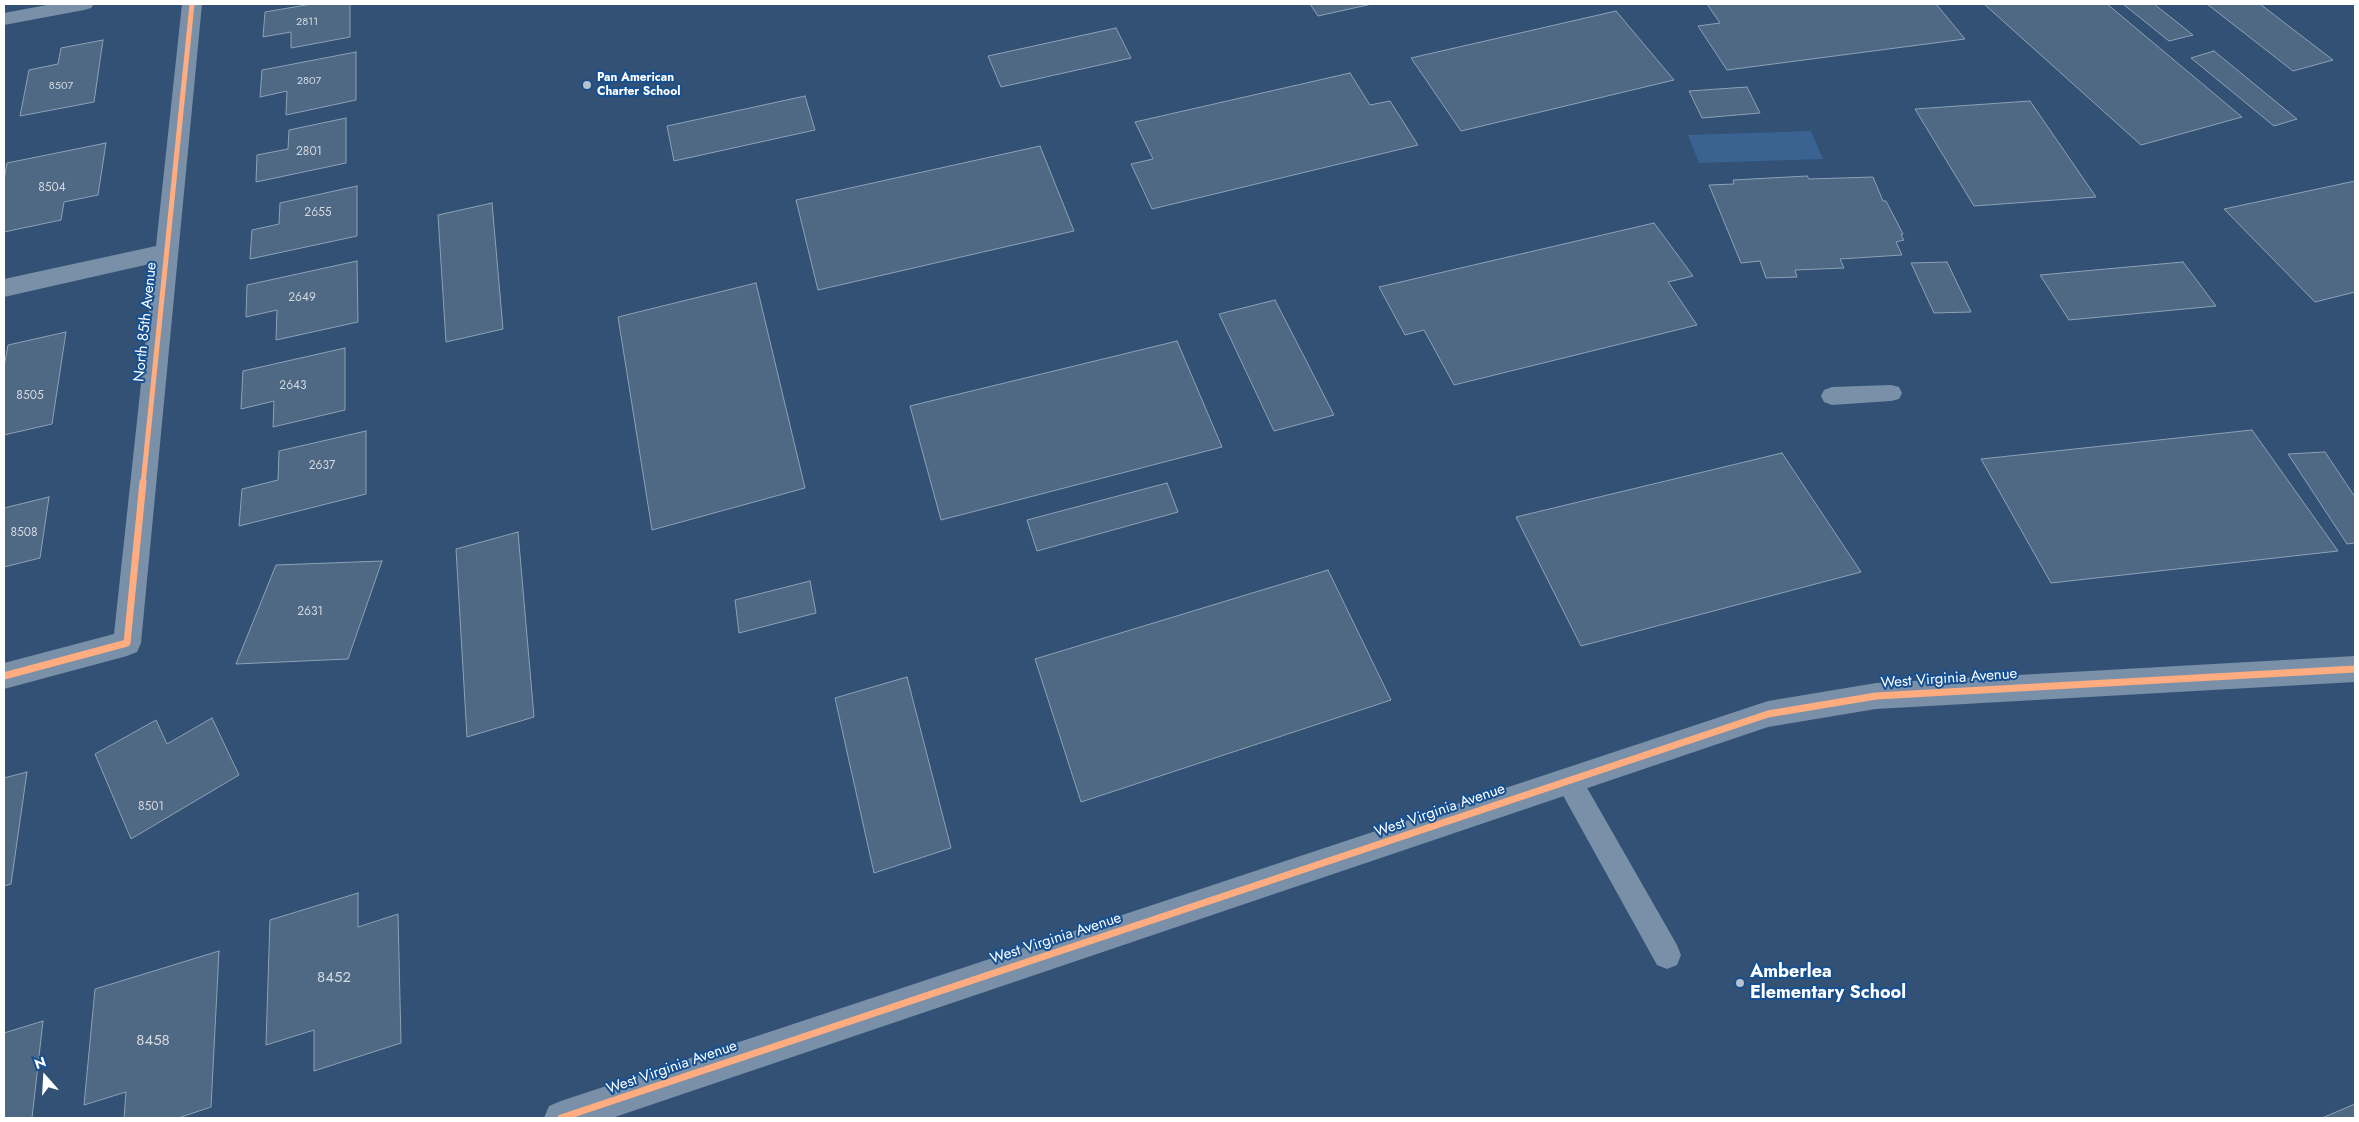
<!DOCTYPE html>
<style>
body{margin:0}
#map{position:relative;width:2359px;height:1122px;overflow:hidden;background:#325175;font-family:Jost,sans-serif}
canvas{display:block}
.frame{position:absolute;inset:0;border:5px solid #fff;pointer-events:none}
.north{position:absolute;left:20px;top:1052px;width:50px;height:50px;-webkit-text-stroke:4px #165091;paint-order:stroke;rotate:341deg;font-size:14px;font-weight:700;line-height:20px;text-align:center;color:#fff}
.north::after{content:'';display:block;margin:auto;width:18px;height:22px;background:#fff;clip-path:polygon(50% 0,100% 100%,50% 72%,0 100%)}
</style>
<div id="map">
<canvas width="2359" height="1122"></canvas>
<div class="frame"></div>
<div class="north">N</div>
</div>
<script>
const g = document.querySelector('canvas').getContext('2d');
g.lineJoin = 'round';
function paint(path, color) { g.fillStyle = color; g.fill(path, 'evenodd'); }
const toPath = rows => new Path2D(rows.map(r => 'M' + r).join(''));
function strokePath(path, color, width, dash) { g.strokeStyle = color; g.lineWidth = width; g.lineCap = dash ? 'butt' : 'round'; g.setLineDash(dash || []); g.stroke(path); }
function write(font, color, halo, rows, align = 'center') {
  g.font = font + ' Jost,sans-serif'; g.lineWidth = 4; g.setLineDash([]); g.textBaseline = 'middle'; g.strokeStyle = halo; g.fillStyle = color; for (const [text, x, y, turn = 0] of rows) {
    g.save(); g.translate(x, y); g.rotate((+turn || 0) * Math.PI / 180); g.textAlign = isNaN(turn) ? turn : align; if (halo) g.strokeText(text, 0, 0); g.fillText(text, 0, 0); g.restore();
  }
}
const water = toPath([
 [1811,131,1823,159,1699,163,1688,135]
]);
const building = toPath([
 [312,4,350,4,350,37,291,48,291,32,263,37,265,12,312,4],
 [1310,4,1372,4,1318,16,1310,4],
 [1707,4,1936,4,1965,39,1727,70,1698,26,1720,23,1707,4],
 [1984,4,2107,4,2242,117,2141,145,1984,4],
 [2123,4,2154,4,2193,35,2169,41,2123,4],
 [2207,4,2260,4,2333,60,2293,71,2207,4],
 [1616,11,1674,80,1461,131,1411,58,1616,11],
 [1116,28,1131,58,1001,87,988,56,1116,28],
 [103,40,94,102,20,116,29,70,58,64,61,48,103,40],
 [2214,51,2297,119,2274,126,2191,58,2214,51],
 [356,52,356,100,286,115,287,91,260,97,262,70,356,52],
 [1350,73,1370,105,1390,101,1418,145,1152,209,1131,164,1153,159,1135,122,1350,73],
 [1747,87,1760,113,1702,118,1689,91,1747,87],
 [805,96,815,130,674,161,667,126,805,96],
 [2030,101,2096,197,1974,206,1915,109,2030,101],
 [346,118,346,163,256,182,257,155,288,149,289,130,346,118],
 [106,143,98,195,64,202,61,220,4,232,4,180,7,163,106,143],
 [1040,146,1074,231,818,290,796,200,1040,146],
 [1807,176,1809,179,1873,177,1883,201,1886,201,1903,234,1901,235,1904,240,1896,242,1902,255,1840,259,1844,268,1795,270,1797,277,1766,278,1760,261,1741,263,1709,185,1734,184,1733,180,1807,176],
 [2355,181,2355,292,2315,302,2224,209,2355,181],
 [357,186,357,236,250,259,252,230,279,224,280,203,357,186],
 [492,203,503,329,446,342,438,215,492,203],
 [1654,223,1693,276,1668,282,1697,325,1454,385,1424,330,1405,335,1379,287,1654,223],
 [357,261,358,322,276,340,277,310,246,317,247,285,357,261],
 [1947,262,1971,312,1934,313,1911,263,1947,262],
 [2183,262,2216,306,2069,320,2040,275,2183,262],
 [756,283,805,488,652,530,618,317,756,283],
 [1275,300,1334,415,1274,431,1219,314,1275,300],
 [66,332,52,424,4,435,4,367,8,345,66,332],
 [1177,341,1222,447,941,520,910,406,1177,341],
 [345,348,345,410,273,427,274,401,241,409,243,371,345,348],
 [2252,430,2338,551,2051,583,1981,459,2252,430],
 [366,431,366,494,239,526,242,489,278,480,279,451,366,431],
 [2325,452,2355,497,2355,543,2347,544,2288,454,2325,452],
 [1782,453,1861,572,1581,646,1516,517,1782,453],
 [1167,483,1178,512,1037,551,1027,520,1167,483],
 [49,497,40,558,4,567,4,508,49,497],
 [518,532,534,717,467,737,456,549,518,532],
 [382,561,348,659,236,664,276,565,382,561],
 [1328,570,1391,700,1081,802,1035,659,1328,570],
 [810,581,816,613,739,633,735,600,810,581],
 [907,677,951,848,874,873,835,698,907,677],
 [212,718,239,775,131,839,95,754,156,720,167,744,212,718],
 [27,772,11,884,4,886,4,778,27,772],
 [358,893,358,927,398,914,401,1043,314,1071,314,1030,266,1045,270,920,358,893],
 [219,951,211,1107,178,1118,124,1118,126,1092,84,1105,95,989,219,951],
 [43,1021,32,1118,4,1118,4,1033,43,1021],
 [2355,1104,2355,1118,2322,1118,2355,1104]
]);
const lane = toPath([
 [1891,385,1899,387,1902,393,1899,399,1891,401,1832,405,1824,402,1821,396,1824,390,1832,387,1891,385],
 [1569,769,1578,772,1677,945,1681,955,1677,965,1667,969,1657,965,1560,790,1556,781,1560,772,1569,769]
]);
const street = toPath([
 [52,4,94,4,91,8,84,10,4,25,4,13,52,4],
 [182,4,202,4,141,643,137,652,127,656,4,689,4,663,114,634,154,263,4,297,4,279,156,246,182,4],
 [2355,656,2355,682,1876,709,1768,727,612,1118,544,1118,549,1106,561,1101,1768,701,1876,683,2355,656]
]);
const cyclewayFar1 = toPath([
 [143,484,192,4]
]);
const cycleway = toPath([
 [4,676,127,643,143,482],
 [561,1118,1768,714,1876,696,2355,669]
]);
const markers = [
 [587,85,5,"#b7c2cf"],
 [1740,983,5,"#b7c2cf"]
];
const farNumbernames = [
 ["2811",307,22],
 ["2807",309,81],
 ["8507",61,86]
];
const farPoinames = [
 ["Pan American",597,78],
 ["Charter School",597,92]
];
const numberNames = [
 ["2801",309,152],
 ["8504",52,188],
 ["2655",318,213],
 ["2649",302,298],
 ["2643",293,386],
 ["8505",30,396],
 ["2637",322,466],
 ["8508",24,533],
 ["2631",310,612],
 ["8501",151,807]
];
const streetNames = [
 ["North 85th Avenue",146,322,-84],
 ["West Virginia Avenue",1949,679,-4],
 ["West Virginia Avenue",1440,811,-19],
 ["West Virginia Avenue",1056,939,-18],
 ["West Virginia Avenue",672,1068,-19]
];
const nearNumbernames = [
 ["8452",334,978],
 ["8458",153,1041]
];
const nearPoinames = [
 ["Amberlea",1750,973],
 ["Elementary School",1750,994]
];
paint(water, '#3a6391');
paint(building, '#4f6884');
strokePath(building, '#8ea1b6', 1);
paint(lane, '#7990a8');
paint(street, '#7990a8');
strokePath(cyclewayFar1, '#ffac80', 5);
strokePath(cycleway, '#ffac80', 7);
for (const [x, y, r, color] of markers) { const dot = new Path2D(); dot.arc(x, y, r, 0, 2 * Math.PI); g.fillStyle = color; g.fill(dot); strokePath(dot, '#165091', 2); }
write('11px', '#d3d9e0', null, farNumbernames);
write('bold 12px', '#fff', '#165091', farPoinames, 'left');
write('12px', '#d3d9e0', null, numberNames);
write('15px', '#fff', '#165091', streetNames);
write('15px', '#d3d9e0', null, nearNumbernames);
write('bold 18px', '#fff', '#165091', nearPoinames, 'left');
</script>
